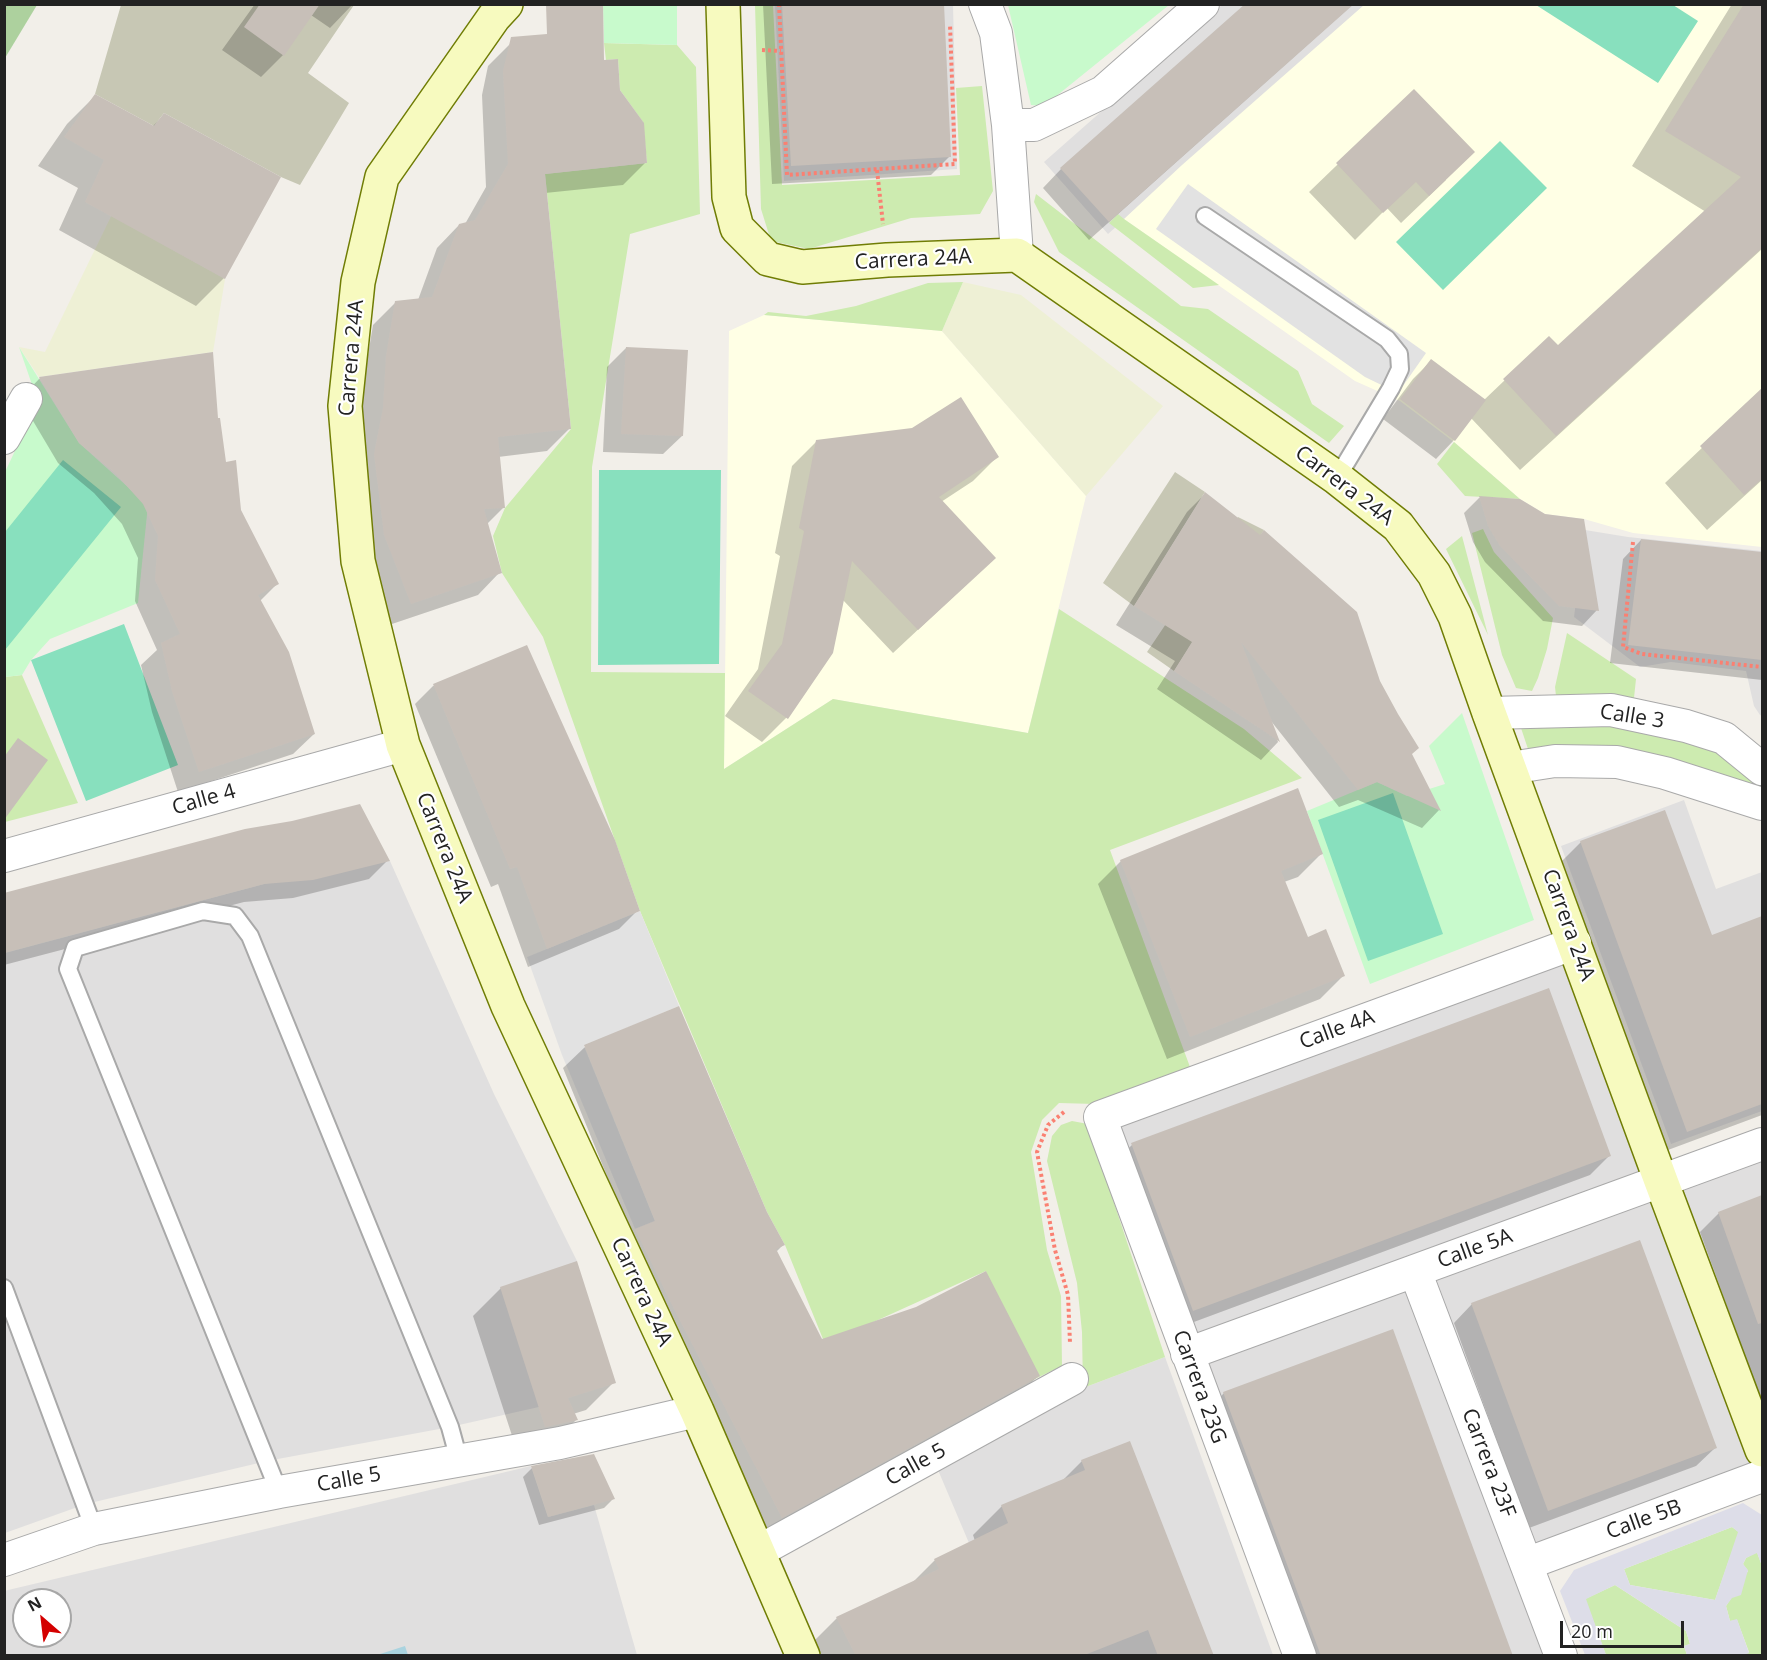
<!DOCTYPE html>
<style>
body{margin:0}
#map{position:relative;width:1767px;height:1660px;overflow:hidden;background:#f2efe9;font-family:"Open Sans",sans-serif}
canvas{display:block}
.frame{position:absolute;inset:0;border:6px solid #222;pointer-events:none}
.north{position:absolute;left:12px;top:1588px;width:60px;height:60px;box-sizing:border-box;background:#fff;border:2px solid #a7a7a7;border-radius:50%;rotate:332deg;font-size:16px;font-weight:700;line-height:24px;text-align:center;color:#222}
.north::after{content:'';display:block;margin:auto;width:21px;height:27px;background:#d40000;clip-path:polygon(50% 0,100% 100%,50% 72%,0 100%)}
.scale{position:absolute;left:1560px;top:1621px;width:124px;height:27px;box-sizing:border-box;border:3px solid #222;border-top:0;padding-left:8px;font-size:18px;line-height:21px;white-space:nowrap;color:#222;-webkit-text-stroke:4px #fff;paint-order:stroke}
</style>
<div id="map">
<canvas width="1767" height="1660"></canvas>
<div class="frame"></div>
<div class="north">N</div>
<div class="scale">20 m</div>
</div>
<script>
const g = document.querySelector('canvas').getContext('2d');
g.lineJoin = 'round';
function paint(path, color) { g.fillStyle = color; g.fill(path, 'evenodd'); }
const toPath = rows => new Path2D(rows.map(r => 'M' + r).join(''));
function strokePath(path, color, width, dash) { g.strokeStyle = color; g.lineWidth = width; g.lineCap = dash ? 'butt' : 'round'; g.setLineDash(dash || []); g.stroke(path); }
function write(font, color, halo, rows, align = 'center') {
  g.font = font + ' "Open Sans",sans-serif'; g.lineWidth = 4.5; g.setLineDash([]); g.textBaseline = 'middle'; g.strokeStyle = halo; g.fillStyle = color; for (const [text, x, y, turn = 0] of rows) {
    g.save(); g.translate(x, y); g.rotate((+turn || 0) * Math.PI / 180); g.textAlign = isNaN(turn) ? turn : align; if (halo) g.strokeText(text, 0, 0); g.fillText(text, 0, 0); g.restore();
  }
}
const residential = toPath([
 [775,5,953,5,957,169,784,181],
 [1222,5,1365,5,1108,234,1044,162],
 [1585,530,1628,537,1762,551,1762,716,1760,715,1754,706,1746,671,1671,662,1640,667,1574,617],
 [1684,800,1716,889,1762,872,1762,1111,1671,1144,1561,846],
 [390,861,494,1094,577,1261,539,1407,450,1427,267,1461,86,1504,5,1533,5,953,264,884],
 [1571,950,1653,1177,1190,1348,1106,1121],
 [1762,1150,1762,1437,1668,1184],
 [1658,1188,1762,1465,1530,1557,1420,1274],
 [1410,1279,1555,1655,1304,1655,1194,1358],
 [1165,1357,1273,1655,1020,1655,1000,1616,938,1470,1083,1388],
 [531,1466,548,1517,594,1505,637,1655,5,1655,4,1591],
 [24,1600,60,1600,60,1636,24,1636]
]);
const education = toPath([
 [1364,5,1762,5,1762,547,1633,533,1584,519,1545,514,1520,499,1454,442,1400,401,1355,381,1124,219,1182,165],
 [764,315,942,331,1086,496,1028,733,833,699,724,769,729,331]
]);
const construction = toPath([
 [121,5,354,5,308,73,349,103,300,185,281,177,164,113,154,126,95,94],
 [1175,472,1205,492,1134,606,1103,583],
 [1238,517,1264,530,1174,671,1147,652]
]);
const farmland = toPath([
 [138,161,159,242,225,279,213,352,39,377,19,347,45,352],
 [963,282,1021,295,1163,406,1086,496,942,331]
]);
const grass = toPath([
 [755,5,773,5,782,185,960,175,956,88,982,86,993,191,980,214,911,218,809,249,771,241,761,209],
 [604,43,677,45,696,67,700,214,630,234,592,467,591,672,725,673,724,769,833,699,1028,733,1059,609,1244,729,1302,778,1110,850,1190,1067,1095,1104,1059,1103,1042,1120,1031,1152,1047,1250,1061,1296,1062,1366,1003,1394,986,1271,825,1344,785,1245,767,1212,753,1179,640,911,543,637,502,573,493,536,505,508,571,429,545,174,647,163,643,122,620,90,618,59,606,60],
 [1036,194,1181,306,1208,309,1298,371,1312,404,1344,426,1329,443,1059,252,1034,202],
 [1118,214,1124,219,1219,285,1193,288,1109,223],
 [963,282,942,331,764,315,768,312,806,316,856,306,928,283],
 [1454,442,1520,499,1465,496,1437,464],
 [1483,529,1494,552,1553,618,1547,649,1538,678,1532,691,1516,688,1502,655,1472,533],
 [1462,536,1488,635,1446,549],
 [1567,633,1636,679,1634,698,1556,696,1555,687],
 [22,675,78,803,5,822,5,677],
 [1519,722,1610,723,1717,748,1762,784,1762,794,1529,752],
 [1072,1121,1088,1124,1165,1357,1083,1388,1082,1332,1077,1283,1047,1161,1052,1136,1061,1125],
 [1732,1527,1739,1532,1715,1600,1630,1585,1624,1569],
 [1757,1552,1762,1566,1762,1655,1742,1655,1749,1652,1737,1620,1730,1621,1726,1606,1748,1571,1743,1564,1746,1558],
 [1615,1585,1686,1631,1690,1644,1684,1646,1687,1655,1606,1655,1585,1599]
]);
const forest = toPath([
 [5,4,37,5,5,58,4,5]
]);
const park = toPath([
 [603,5,677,5,677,45,604,43],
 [1008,5,1169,5,1044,106,1031,105],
 [19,347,79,443,148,505,138,603,50,639,31,660,22,675,5,677,5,472,38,402],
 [1462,713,1534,920,1370,984,1307,811,1377,782,1407,796,1445,784,1429,746]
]);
const pitch = toPath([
 [1536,5,1673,5,1698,21,1658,83],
 [1500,141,1547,188,1443,290,1396,242],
 [63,460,121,507,5,650,5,532],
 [599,470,721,470,719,664,598,665],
 [124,624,178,765,86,801,31,660],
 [1393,793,1443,934,1368,961,1318,820]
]);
const parking = toPath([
 [1188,184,1426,353,1398,393,1365,377,1156,229],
 [640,911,679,1006,584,1046,655,1221,635,1229,562,1055,527,957]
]);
const plaza = toPath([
 [1743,1503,1762,1515,1762,1566,1757,1553,1746,1558,1743,1564,1748,1570,1741,1595,1732,1598,1726,1606,1730,1621,1737,1619,1749,1653,1742,1656,1687,1655,1684,1646,1690,1644,1686,1631,1615,1585,1586,1599,1606,1655,1585,1655,1560,1591,1574,1570],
 [1732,1527,1738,1532,1715,1600,1630,1585,1624,1569]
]);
const water = toPath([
 [405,1646,408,1655,377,1655]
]);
const shadow = toPath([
 [255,4,353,4,330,28,311,15,283,55,261,77,222,50],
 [763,4,942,4,950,156,931,175,772,184],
 [1353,4,1089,240,1043,188,1061,169],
 [1732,4,1762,4,1762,249,1520,470,1471,418,1454,440,1436,459,1383,419,1413,379,1431,361,1484,400,1549,338,1558,347,1706,212,1632,166],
 [510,44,603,62,619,91,645,163,623,185,545,193,569,429,547,451,498,457,503,508,487,524,500,572,478,595,389,625,362,558,361,432,364,379,373,325,396,302,418,300,437,248,459,225,465,224,486,187,482,95,488,66],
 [1414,91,1446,180,1401,223,1387,208,1355,240,1309,192],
 [95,96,152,127,164,115,279,178,224,278,196,306,59,230,78,188,38,166,67,124],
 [626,348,682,436,663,454,603,452,607,367],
 [40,378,217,419,225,463,240,510,277,584,260,601,314,734,293,754,178,792,152,712,141,665,157,650,135,601,138,558,122,524,94,493,58,463,20,399],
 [1762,391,1762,480,1707,530,1665,483],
 [817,441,997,457,973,481,941,502,969,582,893,653,843,600,832,653,786,718,762,742,725,716,758,669,780,556,775,553,792,466],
 [1205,494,1378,681,1411,754,1439,810,1422,828,1358,800,1339,807,1271,721,1278,742,1261,760,1157,689,1175,661,1116,625,1187,512],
 [1479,498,1519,500,1597,610,1582,626,1543,621,1485,562,1473,542,1464,513],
 [1641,540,1762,554,1762,680,1610,663,1623,559],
 [526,647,638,910,619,929,528,967,498,884,491,887,415,704,433,686],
 [1581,842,1711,937,1762,917,1762,1115,1668,1150,1562,861],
 [1322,853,1298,877,1284,882,1307,939,1343,976,1320,999,1167,1059,1098,884,1121,861],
 [388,860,369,879,293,898,244,902,4,965,4,895],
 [585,1047,766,1212,783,1245,776,1252,821,1341,1038,1376,1016,1398,760,1539,631,1235,563,1068],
 [1132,1145,1609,1156,1590,1175,1175,1329,1113,1163],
 [1762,1197,1762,1402,1700,1232,1719,1213],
 [501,1288,614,1382,586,1410,573,1414,576,1420,549,1448,518,1454,473,1316],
 [1472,1304,1715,1448,1696,1466,1529,1528,1454,1323],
 [1224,1393,1512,1656,1296,1656,1206,1412],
 [1082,1461,1213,1656,812,1656,808,1647,837,1618,911,1584,935,1560,975,1541,973,1535,1002,1506,1062,1481],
 [532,1468,613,1499,604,1508,539,1525,523,1477]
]);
const building = toPath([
 [260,4,320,4,284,56,244,27],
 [546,4,603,4,604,60,618,59,620,90,644,123,647,163,545,174,571,429,498,437,505,508,484,509,502,573,411,604,384,535,374,454,383,408,386,356,395,301,432,297,459,224,475,220,508,164,503,71,511,37,547,34],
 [782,4,944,4,951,157,791,166],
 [1245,4,1354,4,1109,222,1060,168],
 [1744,4,1762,4,1762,248,1556,436,1503,379,1549,336,1558,345,1741,177,1665,131],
 [1414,89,1475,152,1429,196,1416,182,1383,213,1336,163],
 [95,94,154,126,164,113,281,177,225,279,85,202,104,160,64,137],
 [626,347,688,350,683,436,621,434],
 [213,352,218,418,220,418,226,462,236,460,241,510,279,584,258,595,289,652,315,734,199,772,172,691,161,643,180,634,155,580,158,536,143,504,115,473,79,443,39,377],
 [1431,359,1486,400,1455,441,1400,399],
 [1762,388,1762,479,1744,495,1700,446],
 [961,397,999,457,939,497,996,558,918,630,852,561,833,653,788,719,748,691,782,644,804,531,799,528,816,440,912,428],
 [1205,492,1260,535,1264,530,1357,612,1380,681,1398,714,1419,748,1412,754,1441,811,1377,782,1358,790,1241,642,1280,742,1174,671,1192,642,1134,606],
 [1479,496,1520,499,1545,514,1584,519,1599,611,1559,606,1500,546,1488,526],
 [1641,539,1762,552,1762,660,1628,645],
 [527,645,615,840,640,911,547,949,517,867,510,869,433,684],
 [18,738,48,760,4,820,4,757],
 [1298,788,1323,854,1281,871,1308,937,1326,929,1345,976,1190,1037,1120,860],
 [360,804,390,861,313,880,264,884,4,953,4,893,245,829,292,821],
 [1665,810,1712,935,1762,916,1762,1104,1687,1132,1580,841],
 [1549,988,1611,1156,1193,1311,1131,1143],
 [679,1006,767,1212,785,1245,776,1249,822,1339,916,1307,986,1271,1040,1376,782,1518,674,1309,635,1229,655,1221,584,1045],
 [1762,1195,1762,1323,1758,1324,1718,1212],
 [1640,1240,1717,1448,1548,1511,1471,1303],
 [577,1261,616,1383,568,1398,578,1420,545,1427,500,1287],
 [1393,1329,1454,1496,1513,1656,1321,1656,1223,1392],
 [1130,1441,1214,1656,1158,1656,1148,1630,1082,1656,856,1656,836,1617,939,1569,934,1559,1008,1523,1001,1505,1085,1470,1081,1460],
 [594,1454,615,1499,548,1517,531,1466]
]);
const path = toPath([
 [779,4,787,175,955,164,950,24],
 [762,50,781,51],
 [877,170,883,224],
 [1633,542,1623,647,1642,654,1762,667],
 [1064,1112,1048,1125,1037,1152,1055,1250,1068,1295,1070,1343]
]);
const lane = toPath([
 [1205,216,1387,339,1399,354,1400,369,1391,388,1337,478],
 [4,1288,94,1529],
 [279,1492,68,969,75,948,203,911,235,916,250,936,450,1427,459,1460]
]);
const street = toPath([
 [985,4,996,33,1008,125,1017,255],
 [1008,125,1034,125,1103,92,1203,4],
 [4,438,26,399],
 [1489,713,1611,710,1686,726,1724,738,1762,769],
 [1510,768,1555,761,1617,762,1665,773,1762,804],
 [4,856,403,745],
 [1415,1271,1561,1656],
 [1187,1354,1762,1144],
 [759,1551,1072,1379],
 [4,1560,94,1529,279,1492,560,1443,697,1411],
 [1526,1564,1762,1476],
 [1300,1656,1100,1117,1575,943]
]);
const secondary = toPath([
 [506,4,494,17,382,177,358,282,345,406,358,561,403,745,508,1006,697,1411,803,1656],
 [723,4,729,197,737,228,768,259,802,267,887,260,1017,255,1337,478,1398,526,1434,574,1455,616,1489,713,1661,1181,1762,1450]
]);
const streetNames = [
 ["Carrera 24A",913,260,-3],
 ["Carrera 24A",352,358,-85],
 ["Carrera 24A",1344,486,37],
 ["Calle 3",1632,717,9],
 ["Calle 4",204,800,-16],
 ["Carrera 24A",444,848,68],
 ["Carrera 24A",1568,925,70],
 ["Calle 4A",1337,1030,-20],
 ["Calle 5A",1475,1249,-20],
 ["Carrera 24A",641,1292,65],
 ["Carrera 23G",1199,1387,70],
 ["Carrera 23F",1488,1463,69],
 ["Calle 5",916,1465,-29],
 ["Calle 5",349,1480,-10],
 ["Calle 5B",1644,1520,-20]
];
paint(residential, '#e0dfdf');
paint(education, '#ffffe5');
paint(construction, '#c7c7b4');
paint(farmland, '#eef0d5');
paint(grass, '#cdebb0');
paint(forest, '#add19e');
paint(park, '#c8facc');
paint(pitch, '#88e0be');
paint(parking, '#e2e2e2');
paint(plaza, '#dddde8');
paint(water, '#aad3df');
paint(shadow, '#0003');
paint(building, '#c7bfb8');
strokePath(lane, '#a9a9a9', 20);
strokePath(street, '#a9a9a9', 34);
strokePath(secondary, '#707d05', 36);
strokePath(path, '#fa8072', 4, [3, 3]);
strokePath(lane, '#fff', 16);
strokePath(street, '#fff', 32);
strokePath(secondary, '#f7fabf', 33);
write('21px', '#222', '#fff', streetNames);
</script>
